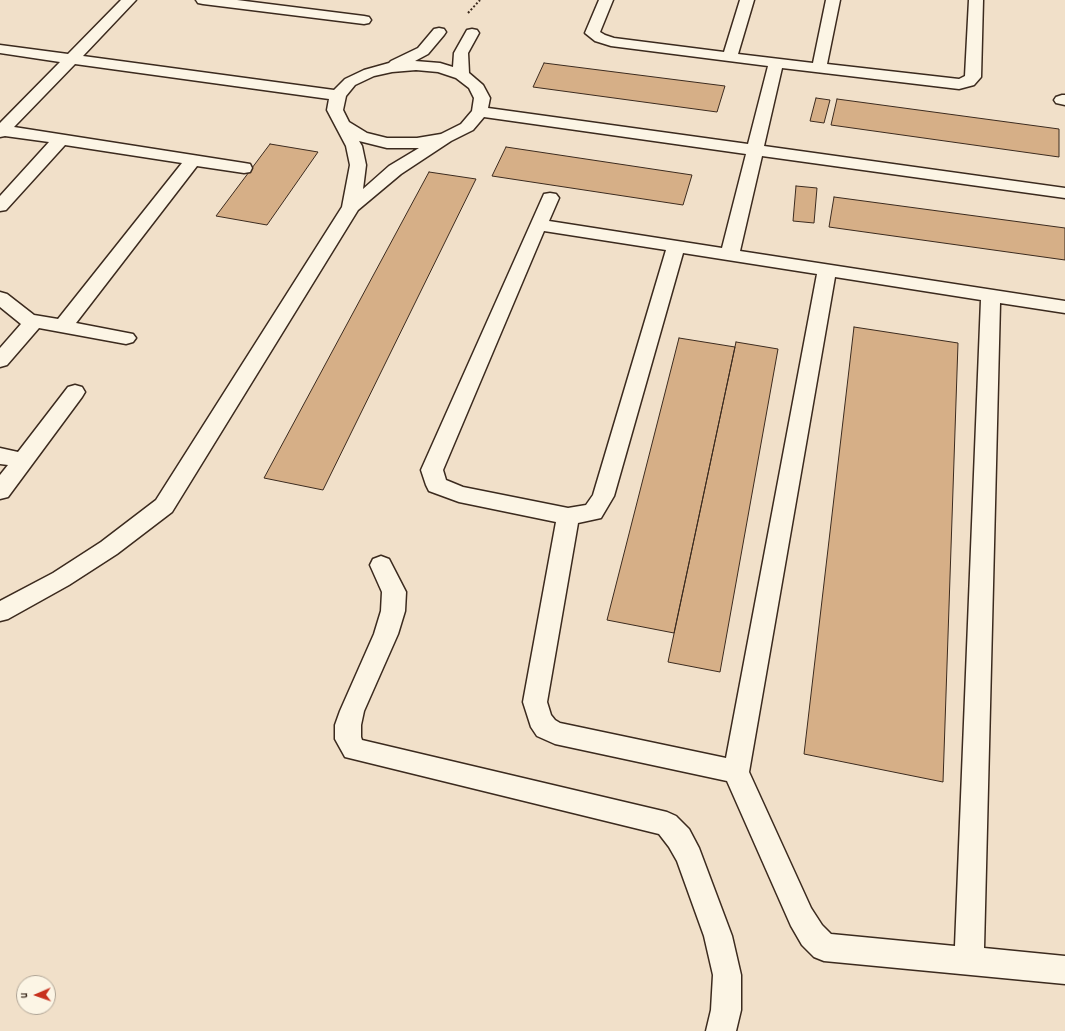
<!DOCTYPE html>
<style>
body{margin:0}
#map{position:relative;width:1065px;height:1031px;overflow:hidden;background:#f1e0c9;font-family:Dekko,sans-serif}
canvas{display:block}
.north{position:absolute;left:16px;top:975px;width:40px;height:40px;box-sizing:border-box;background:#fcf5e5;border:1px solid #afa495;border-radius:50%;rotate:268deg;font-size:11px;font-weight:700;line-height:16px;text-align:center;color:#3b2a1e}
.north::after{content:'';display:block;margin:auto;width:14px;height:18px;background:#c8321e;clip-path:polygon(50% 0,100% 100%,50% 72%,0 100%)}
</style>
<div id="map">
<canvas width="1065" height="1031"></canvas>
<div class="north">U</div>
</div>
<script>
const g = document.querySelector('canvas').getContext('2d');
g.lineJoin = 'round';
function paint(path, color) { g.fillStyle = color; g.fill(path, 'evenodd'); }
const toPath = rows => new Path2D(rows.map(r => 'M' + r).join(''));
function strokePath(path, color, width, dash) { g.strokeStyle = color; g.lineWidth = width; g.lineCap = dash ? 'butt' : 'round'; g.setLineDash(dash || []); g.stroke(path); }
const building = toPath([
 [544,63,725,86,717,112,533,87,544,63],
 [816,98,830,100,824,123,810,121,816,98],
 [837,99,1059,129,1059,157,831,125,837,99],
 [270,144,318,152,267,225,216,216,270,144],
 [506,147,692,175,683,205,492,176,506,147],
 [429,172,476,179,323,490,264,478,429,172],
 [796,186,817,188,814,223,793,221,796,186],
 [834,197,1065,228,1065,260,829,227,834,197],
 [854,327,958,343,943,782,804,754,854,327],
 [679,338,735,347,674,633,607,620,679,338],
 [736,342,778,349,720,672,668,662,736,342]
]);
const path = toPath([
 [468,13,480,0]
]);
const minor = toPath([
 [121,0,136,0,83,56,334,90,345,79,364,70,389,63,391,61,418,48,434,29,439,28,444,29,446,32,444,35,428,54,415,61,440,63,453,67,454,53,467,30,472,29,477,30,479,33,468,53,469,73,483,85,490,98,488,108,748,144,768,66,611,46,595,41,585,33,599,0,613,0,600,32,605,35,614,38,724,52,740,0,754,0,738,54,813,63,826,0,840,0,827,64,959,79,965,76,969,0,983,0,981,77,974,85,959,89,782,68,764,146,1065,188,1065,198,762,156,740,251,1065,301,1065,313,1000,303,984,948,1065,956,1065,984,824,961,814,957,802,945,791,926,727,781,555,744,537,736,531,727,523,702,556,522,459,502,429,491,426,485,421,470,544,194,550,193,556,194,559,198,549,221,722,248,746,154,484,117,473,130,451,141,401,174,358,210,172,512,117,554,69,585,8,619,0,621,0,601,53,573,101,542,156,500,342,207,350,165,346,146,327,110,329,99,75,64,14,127,244,163,250,164,252,168,250,172,244,173,197,166,76,323,133,334,136,338,133,342,126,344,39,328,7,365,0,367,0,348,21,324,0,307,0,292,7,294,34,315,58,319,182,163,65,145,6,210,0,211,0,196,49,142,5,136,0,137,0,123,60,62,0,53,0,45,68,54,121,0],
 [416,70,438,72,456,78,469,88,474,98,472,111,461,124,441,134,417,138,387,138,367,133,349,122,343,110,346,96,355,85,374,76,392,72,416,70],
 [359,141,387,148,419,148,389,166,363,189,366,165,362,146,359,141],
 [544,231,666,250,593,495,586,505,568,508,463,487,446,480,443,470,544,231],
 [683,253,817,274,726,758,560,723,555,720,551,715,547,702,578,523,601,518,614,496,683,253],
 [835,277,981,300,955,946,831,934,822,925,811,908,749,772,835,277],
 [196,0,237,0,364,16,369,17,371,20,369,23,364,24,203,4,198,3,196,0],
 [1062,95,1065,95,1065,105,1056,103,1054,100,1056,97,1062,95],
 [75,385,82,387,85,392,82,397,8,497,0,499,0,475,8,465,0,464,0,448,18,452,68,387,75,385],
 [381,556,389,559,406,592,405,611,398,634,364,711,361,725,361,737,362,740,667,812,676,816,689,829,699,848,732,936,741,975,741,1010,736,1031,706,1031,711,1010,713,975,704,936,677,861,669,847,659,834,345,757,335,739,335,725,340,711,374,634,381,611,382,592,370,565,373,559,381,556]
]);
paint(building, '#d6af87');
strokePath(building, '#3b2a1e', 1);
strokePath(minor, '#3b2a1e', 3);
strokePath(path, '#3b2a1e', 2, [2, 2]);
paint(minor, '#fcf5e5');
</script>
